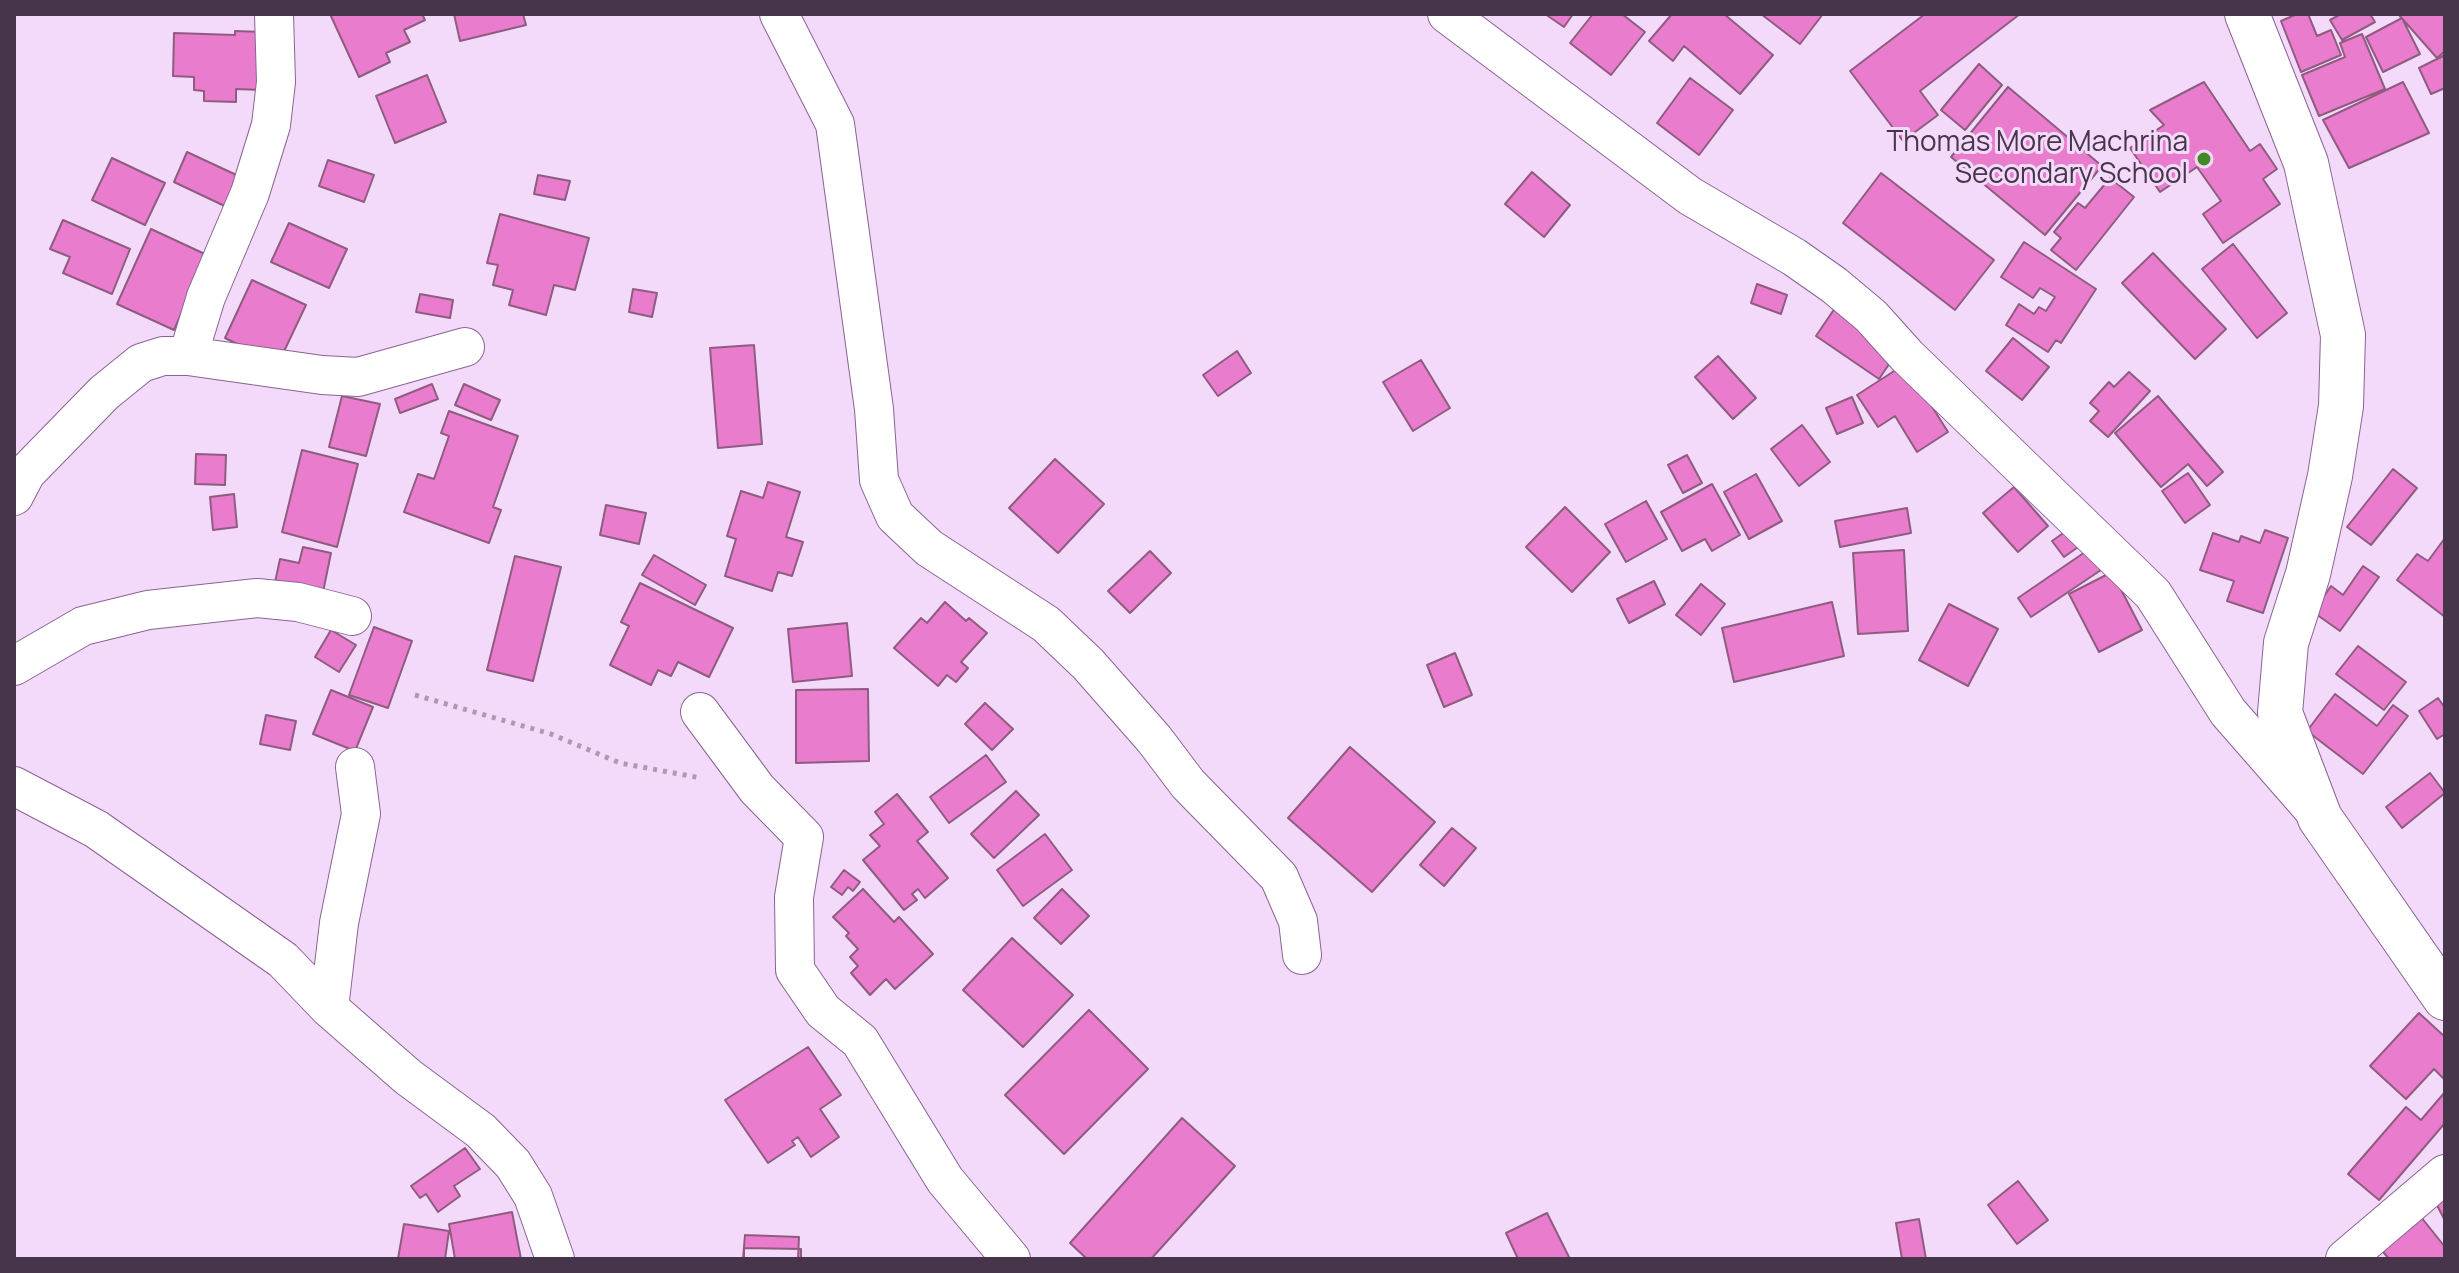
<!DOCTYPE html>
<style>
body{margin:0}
#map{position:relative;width:2459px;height:1273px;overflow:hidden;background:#f3dafa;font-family:Manrope,sans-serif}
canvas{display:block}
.frame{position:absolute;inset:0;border:16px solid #46354b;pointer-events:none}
</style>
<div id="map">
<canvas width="2459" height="1273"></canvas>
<div class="frame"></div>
</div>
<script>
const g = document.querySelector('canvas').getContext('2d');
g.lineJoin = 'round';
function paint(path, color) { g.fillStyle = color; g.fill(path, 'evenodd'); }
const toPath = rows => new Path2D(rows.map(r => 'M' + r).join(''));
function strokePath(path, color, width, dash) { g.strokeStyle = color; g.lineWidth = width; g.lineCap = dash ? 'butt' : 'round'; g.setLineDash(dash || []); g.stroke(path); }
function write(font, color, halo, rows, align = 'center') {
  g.font = font + ' Manrope,sans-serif'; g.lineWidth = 6; g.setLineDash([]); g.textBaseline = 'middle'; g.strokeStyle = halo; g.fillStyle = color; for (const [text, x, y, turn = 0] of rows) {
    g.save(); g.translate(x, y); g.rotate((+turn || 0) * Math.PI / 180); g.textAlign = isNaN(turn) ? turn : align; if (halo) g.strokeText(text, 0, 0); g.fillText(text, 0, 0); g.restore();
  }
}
const building = toPath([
 [330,14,422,14,425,20,404,30,410,42,386,53,390,62,359,77,330,14],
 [454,14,523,14,526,25,460,41,454,14],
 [1545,14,1573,14,1564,27,1545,14],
 [1593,14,1622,14,1645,32,1611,75,1570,43,1593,14],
 [1672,14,1724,14,1773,55,1740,94,1684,46,1673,61,1649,41,1672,14],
 [1761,14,1823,14,1800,44,1761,14],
 [1925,14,2020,14,1920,91,1938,115,1903,141,1850,71,1925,14],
 [2297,14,2308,14,2317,36,2331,30,2341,55,2301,72,2281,21,2297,14],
 [2341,14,2370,14,2375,22,2342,40,2330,20,2341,14],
 [2401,14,2445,14,2445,51,2437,58,2399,15,2401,14],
 [2402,18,2420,54,2383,72,2366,37,2402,18],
 [235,31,264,32,262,90,236,89,236,102,204,101,204,91,194,90,194,77,173,76,174,33,235,35,235,31],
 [2362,34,2385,89,2319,116,2302,75,2345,57,2340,43,2362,34],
 [2445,55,2445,88,2431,94,2419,68,2445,55],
 [1979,64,2002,85,1965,130,1941,110,1979,64],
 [427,75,446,122,395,143,376,96,427,75],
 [1690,78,1733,110,1699,155,1657,123,1690,78],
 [2204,82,2250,151,2260,144,2277,169,2263,179,2280,204,2223,243,2203,214,2221,201,2197,167,2160,192,2130,148,2164,125,2150,110,2204,82],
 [2403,82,2429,133,2349,168,2323,120,2403,82],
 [2008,87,2102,166,2045,235,1951,157,2008,87],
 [187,152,245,179,231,209,174,182,187,152],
 [112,158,165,183,145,225,92,200,112,158],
 [328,160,374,175,364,202,319,186,328,160],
 [1532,172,1570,205,1544,237,1505,204,1532,172],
 [1881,173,1994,260,1955,310,1843,223,1881,173],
 [538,175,570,181,565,200,534,194,538,175],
 [2110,178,2134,197,2076,270,2051,250,2061,238,2054,232,2078,203,2085,208,2110,178],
 [500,214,589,238,575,290,554,285,546,315,509,305,513,290,493,285,498,265,487,263,500,214],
 [63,220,130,249,112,294,63,273,70,257,50,249,63,220],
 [289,223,347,249,329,288,271,262,289,223],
 [151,229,207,255,174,330,117,304,151,229],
 [2024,242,2096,289,2061,343,2056,340,2048,352,2006,325,2019,304,2034,314,2039,307,2046,311,2055,297,2040,288,2033,298,2001,277,2024,242],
 [2233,244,2287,313,2257,338,2202,269,2233,244],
 [2153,253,2226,329,2195,359,2122,283,2153,253],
 [252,280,306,305,278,364,225,338,252,280],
 [1757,284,1787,295,1781,314,1751,303,1757,284],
 [633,289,657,293,652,317,629,312,633,289],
 [420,294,453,300,450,318,416,312,420,294],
 [1835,308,1898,351,1879,379,1816,336,1835,308],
 [2013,338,2049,367,2022,400,1986,371,2013,338],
 [754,345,762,444,718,448,710,348,754,345],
 [1237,351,1251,373,1218,396,1203,375,1237,351],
 [1718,356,1756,398,1733,419,1695,377,1718,356],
 [1421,360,1450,408,1413,431,1383,382,1421,360],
 [1905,364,1948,432,1917,452,1895,416,1878,427,1857,395,1905,364],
 [2129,372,2150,391,2108,437,2090,421,2099,411,2090,403,2109,382,2114,387,2129,372],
 [432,384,438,399,400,413,395,399,432,384],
 [464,384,500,400,491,420,455,405,464,384],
 [342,396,380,404,366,456,329,447,342,396],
 [2158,396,2223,472,2207,486,2188,464,2161,487,2115,433,2158,396],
 [1852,397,1863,423,1837,434,1826,408,1852,397],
 [449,411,518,436,493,507,501,510,489,543,404,512,418,474,434,479,449,436,441,433,449,411],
 [1802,425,1830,462,1799,486,1771,449,1802,425],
 [302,450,358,464,337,547,282,532,302,450],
 [196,454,226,455,225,485,195,484,196,454],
 [1687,455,1702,483,1683,493,1668,465,1687,455],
 [1055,459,1104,504,1058,553,1009,508,1055,459],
 [2393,469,2417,488,2371,545,2347,527,2393,469],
 [2188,473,2210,505,2185,523,2162,491,2188,473],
 [1756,474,1782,521,1749,539,1724,492,1756,474],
 [768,482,800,492,786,537,803,542,792,576,778,572,772,591,725,576,736,539,727,536,741,491,763,498,768,482],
 [1712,484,1740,535,1712,551,1705,539,1682,551,1661,512,1712,484],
 [2014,487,2048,526,2018,552,1983,513,2014,487],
 [234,494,237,527,213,530,210,497,234,494],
 [1646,501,1667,539,1626,562,1605,524,1646,501],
 [606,505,646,513,639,544,600,535,606,505],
 [1565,507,1610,552,1572,592,1526,547,1565,507],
 [1907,508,1911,533,1840,547,1835,521,1907,508],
 [2069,529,2081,545,2064,557,2052,541,2069,529],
 [2265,530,2288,538,2263,613,2227,601,2234,581,2200,570,2213,533,2239,542,2241,536,2260,543,2265,530],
 [2445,538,2445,617,2397,580,2417,554,2428,561,2445,538],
 [303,547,331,553,322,597,274,587,280,559,299,563,303,547],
 [1904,550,1908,631,1858,634,1853,553,1904,550],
 [2088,550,2101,570,2031,617,2018,598,2088,550],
 [1150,551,1171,573,1130,613,1108,591,1150,551],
 [654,555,706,585,695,605,642,575,654,555],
 [515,556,561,567,533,681,487,670,515,556],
 [2363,566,2379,577,2340,631,2313,612,2331,586,2343,595,2363,566],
 [2112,572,2142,630,2099,652,2069,594,2112,572],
 [1654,581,1665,604,1629,623,1617,599,1654,581],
 [640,583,733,628,709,677,678,662,671,676,658,670,651,685,610,665,629,626,621,622,640,583],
 [1701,584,1725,604,1701,635,1676,615,1701,584],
 [945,602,966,621,969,618,987,633,961,662,968,668,956,682,947,675,938,686,894,648,921,618,927,623,945,602],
 [1832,602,1844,656,1734,682,1722,628,1832,602],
 [1949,604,1998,629,1968,686,1919,660,1949,604],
 [847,623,852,676,793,682,788,629,847,623],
 [374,627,412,641,388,708,349,695,374,627],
 [331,630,356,645,339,672,315,657,331,630],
 [2358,646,2406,682,2384,710,2336,674,2358,646],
 [1455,653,1472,695,1444,707,1427,665,1455,653],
 [868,689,869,761,796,763,796,690,868,689],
 [331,690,373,707,355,751,313,734,331,690],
 [2335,694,2377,726,2393,705,2408,716,2363,774,2307,731,2335,694],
 [2438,698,2445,708,2445,734,2437,739,2419,711,2438,698],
 [985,703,1013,729,992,750,965,724,985,703],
 [266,715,296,721,290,750,260,744,266,715],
 [1350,747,1435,822,1372,892,1288,818,1350,747],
 [986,755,1006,782,949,823,930,797,986,755],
 [2430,773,2445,793,2402,828,2386,807,2430,773],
 [1016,791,1039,815,994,858,971,834,1016,791],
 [897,794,928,832,917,841,948,878,925,898,918,889,912,894,917,900,904,910,863,860,880,846,870,835,884,824,875,812,897,794],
 [1452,828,1476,848,1444,886,1420,865,1452,828],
 [1045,834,1072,870,1023,906,997,870,1045,834],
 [844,870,860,882,853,891,848,887,842,895,831,887,844,870],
 [863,889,894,922,899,917,933,954,895,989,886,979,870,995,851,973,858,966,850,957,858,949,846,936,849,933,833,917,863,889],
 [1062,889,1089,916,1061,944,1034,918,1062,889],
 [1012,938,1073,995,1023,1047,963,990,1012,938],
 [1089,1010,1148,1069,1064,1154,1005,1095,1089,1010],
 [2419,1013,2445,1037,2445,1078,2444,1079,2434,1069,2406,1099,2370,1066,2419,1013],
 [808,1047,841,1095,820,1109,839,1137,811,1157,798,1137,792,1141,795,1145,768,1163,725,1100,808,1047],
 [2445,1092,2445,1123,2379,1200,2348,1174,2406,1107,2421,1120,2445,1092],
 [1182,1118,1235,1166,1151,1259,1087,1259,1070,1243,1182,1118],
 [465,1148,480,1169,454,1186,460,1196,438,1212,426,1194,420,1198,411,1186,465,1148],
 [2018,1181,2048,1220,2017,1244,1988,1205,2018,1181],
 [2445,1189,2445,1219,2444,1219,2432,1195,2445,1189],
 [512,1212,521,1259,455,1259,449,1224,512,1212],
 [1547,1213,1570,1259,1518,1259,1506,1233,1547,1213],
 [2421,1217,2445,1247,2445,1259,2389,1259,2380,1248,2421,1217],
 [1919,1219,1926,1259,1902,1259,1896,1223,1919,1219],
 [404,1224,449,1231,445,1259,398,1259,404,1224],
 [745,1235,799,1237,798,1259,743,1259,745,1235],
 [744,1248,801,1249,801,1259,744,1259,744,1248]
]);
const path = toPath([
 [415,695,551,734,620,763,701,778]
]);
const minor = toPath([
 [779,14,835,124,874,409,879,480,895,516,929,548,1046,624,1088,664,1154,739,1188,784,1279,877,1298,921,1302,955],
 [1447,14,1690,196,1794,257,1834,285,1871,316,1907,356,2153,594,2228,712,2311,807],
 [188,356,206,297,250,193,271,125,276,82,274,14],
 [14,496,26,473,104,393,141,363,163,356,188,356,322,375,358,377,465,347],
 [14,666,83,626,148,610,257,598,298,602,352,616],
 [700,712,757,789,804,837,794,897,795,970,823,1011,860,1041,945,1180,1011,1259],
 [14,786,96,829,283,960,329,1008,408,1077,481,1131,513,1164,533,1196,555,1259],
 [329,1008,339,923,361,814,355,767],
 [2345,1259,2445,1174]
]);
const tertiary = toPath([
 [2247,14,2306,163,2343,335,2341,406,2330,476,2308,574,2286,643,2280,713,2320,818,2445,998]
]);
const markers = [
 [2204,159,8,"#448729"]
];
const poiNames = [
 ["Thomas More Machrina",2188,143],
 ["Secondary School",2188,175]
];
paint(building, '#ea7ccd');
strokePath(building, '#8f5c80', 2);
strokePath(minor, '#896494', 40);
strokePath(tertiary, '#896494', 46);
strokePath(path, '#ae98b4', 5, [4, 6]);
strokePath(minor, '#fff', 38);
strokePath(tertiary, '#fff', 44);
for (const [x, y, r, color] of markers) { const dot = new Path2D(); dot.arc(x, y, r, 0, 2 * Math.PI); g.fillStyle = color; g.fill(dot); strokePath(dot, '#f3dafa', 3); }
write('28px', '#46354b', '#f3dafa', poiNames, 'right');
</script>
